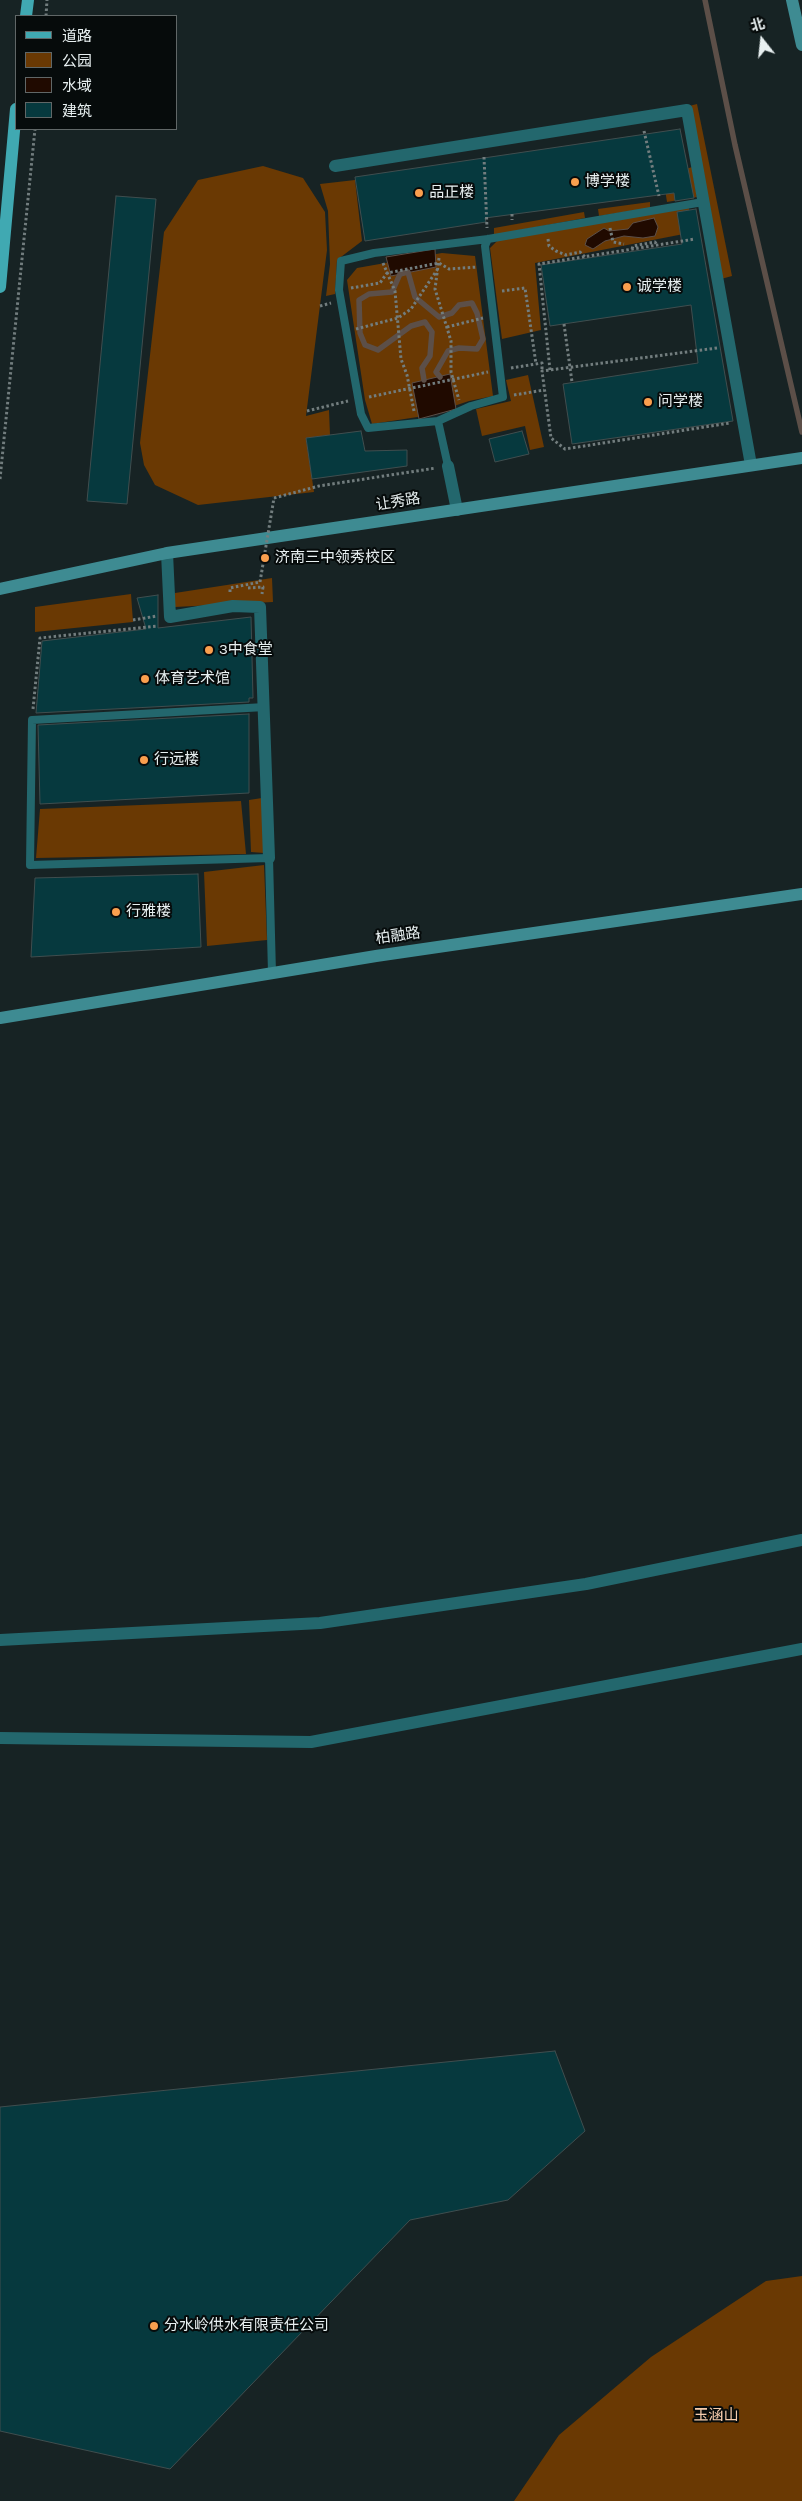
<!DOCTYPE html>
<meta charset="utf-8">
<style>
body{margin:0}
#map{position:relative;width:802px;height:2501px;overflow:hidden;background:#172324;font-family:Karla,"Noto Sans SC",sans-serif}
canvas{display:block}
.legend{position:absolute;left:15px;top:15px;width:162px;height:115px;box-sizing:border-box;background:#060b0b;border:1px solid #606767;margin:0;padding:6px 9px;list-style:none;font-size:15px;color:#e8f0f1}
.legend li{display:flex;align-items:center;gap:10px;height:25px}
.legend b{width:25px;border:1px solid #606767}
.north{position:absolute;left:737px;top:15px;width:50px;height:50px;-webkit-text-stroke:4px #060b0b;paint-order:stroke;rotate:344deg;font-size:14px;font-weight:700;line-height:20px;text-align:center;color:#e8f0f1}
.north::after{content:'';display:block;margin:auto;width:18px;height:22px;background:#e8f0f1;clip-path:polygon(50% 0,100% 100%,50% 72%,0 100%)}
</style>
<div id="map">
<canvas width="802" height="2501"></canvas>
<ul class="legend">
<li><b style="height:6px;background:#40a9b2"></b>道路</li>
<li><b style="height:14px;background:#6a3903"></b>公园</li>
<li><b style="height:14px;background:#200a00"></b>水域</li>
<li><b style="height:14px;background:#06393e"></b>建筑</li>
</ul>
<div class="north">北</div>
</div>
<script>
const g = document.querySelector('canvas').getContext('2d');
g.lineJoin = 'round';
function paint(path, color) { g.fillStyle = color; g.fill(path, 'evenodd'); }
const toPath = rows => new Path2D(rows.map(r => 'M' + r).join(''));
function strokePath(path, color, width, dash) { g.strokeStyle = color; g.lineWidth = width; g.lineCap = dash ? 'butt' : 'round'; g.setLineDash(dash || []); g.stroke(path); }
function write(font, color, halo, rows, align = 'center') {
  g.font = font + ' Karla,"Noto Sans SC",sans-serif'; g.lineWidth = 4; g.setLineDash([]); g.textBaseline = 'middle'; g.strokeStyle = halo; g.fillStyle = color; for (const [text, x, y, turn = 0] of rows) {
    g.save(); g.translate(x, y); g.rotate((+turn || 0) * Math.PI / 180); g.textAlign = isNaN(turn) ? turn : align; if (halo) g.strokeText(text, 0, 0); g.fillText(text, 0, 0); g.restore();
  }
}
const green = toPath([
 [697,104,732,276,721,279,689,106],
 [263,166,303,178,325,212,327,250,306,416,329,410,330,435,306,438,314,492,198,505,155,485,144,465,140,443,164,232,198,180],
 [692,167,697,197,667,202,663,177],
 [355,180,362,241,337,260,335,294,326,296,330,264,328,211,320,184],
 [650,202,650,208,599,216,598,209],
 [688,204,694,232,535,263,541,330,502,339,490,248,504,234],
 [584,212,585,218,494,235,494,228],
 [442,253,475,256,493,396,469,401,424,416,372,424,365,400,347,280,357,268],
 [528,375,544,447,530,450,525,426,482,436,476,409,511,401,506,380],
 [272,578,273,602,175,607,175,593],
 [131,594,133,622,35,632,35,607],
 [262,798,264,853,251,852,249,800],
 [241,801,246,854,36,858,40,809],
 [264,865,267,940,207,946,204,872],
 [802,2276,802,2501,514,2501,559,2435,651,2357,766,2281]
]);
const water = toPath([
 [654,218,658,227,655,236,643,238,624,236,605,241,593,249,585,245,587,239,604,228,609,231,628,229,633,223,654,218],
 [435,249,436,267,391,276,386,257,435,249],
 [450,374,456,409,419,419,412,383,450,374]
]);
const stream = toPath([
 [705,0,735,145,802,432],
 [424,380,422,368,430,356,432,332,425,322,411,326,378,350,365,345,360,333,359,300,369,294,392,292,400,274,408,272,415,297,439,317,452,313,459,305,472,303,477,313,483,339,477,349,459,348,448,351,436,372,440,377]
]);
const building = toPath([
 [680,129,694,198,675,201,674,193,485,218,486,222,365,241,355,177,680,129],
 [116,196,156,199,127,504,87,501,116,196],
 [696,209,733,421,572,444,563,384,698,363,691,305,550,326,541,265,682,244,677,212,696,209],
 [361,431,365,451,407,450,407,466,312,479,306,438,361,431],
 [522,431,529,454,495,462,489,439,522,431],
 [158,595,158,628,251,617,253,698,249,698,249,702,36,713,42,641,146,629,137,598,158,595],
 [249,714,249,793,40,804,38,725,249,714],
 [198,874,201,947,31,957,35,878,198,874],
 [555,2051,585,2131,508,2200,410,2220,170,2469,0,2431,0,2107,555,2051]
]);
const path = toPath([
 [46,16,47,0],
 [644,131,659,196],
 [484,157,487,228],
 [512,214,512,220],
 [610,228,613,242,624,244],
 [548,239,549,246,556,251,566,255,580,252,585,257],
 [632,249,633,246,655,242,657,245],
 [439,258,435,289,451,341,451,372,459,400],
 [383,263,395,291,401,359,407,375,414,411],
 [351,288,380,283,387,273,439,263,449,269,477,267],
 [502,291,525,288,536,364],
 [320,306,331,303],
 [564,324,572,382],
 [447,327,483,318],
 [356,329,398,318,411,309,437,270],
 [717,348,542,371,551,438,565,449,730,423],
 [511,368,542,363,542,371],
 [550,370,539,264,695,239],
 [514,395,544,390],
 [369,397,488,372],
 [307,411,348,401],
 [0,479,35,129],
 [274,498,319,486,436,468],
 [248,588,263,587,262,594],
 [230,592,230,588,260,582],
 [133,620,157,616],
 [33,709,40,638,158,626]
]);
const lane = toPath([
 [438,421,368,428,361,414,339,290,341,261,374,253,488,239,703,202],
 [448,466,438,421,471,406,503,397,485,246,488,239],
 [265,707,32,720,30,865,269,858,272,973]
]);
const street = toPath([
 [335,166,687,110,751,465],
 [448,466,457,510],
 [167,553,170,617,233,606,260,607,269,858],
 [0,1640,320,1623,586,1584,802,1540],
 [0,1738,311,1742,802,1649]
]);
const secondary = toPath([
 [792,0,802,45],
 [0,589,167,553,802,458],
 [0,1018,376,956,802,894]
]);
const primary = toPath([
 [26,16,28,0],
 [0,287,16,109]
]);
const pathBridge = toPath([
 [260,582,274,498]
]);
const markers = [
 [575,182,5,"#fa9f4e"],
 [419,193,5,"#fa9f4e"],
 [627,287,5,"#fa9f4e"],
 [648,402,5,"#fa9f4e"],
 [265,558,5,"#fa9f4e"],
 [209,650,5,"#fa9f4e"],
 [145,679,5,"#fa9f4e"],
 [144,760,5,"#fa9f4e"],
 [116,912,5,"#fa9f4e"],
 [154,2326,5,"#fa9f4e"]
];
const poiNames = [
 ["博学楼",585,182],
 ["品正楼",429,193],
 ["诚学楼",637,287],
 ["问学楼",658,402],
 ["济南三中领秀校区",275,558],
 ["3中食堂",219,650],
 ["体育艺术馆",155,679],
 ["行远楼",154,760],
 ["行雅楼",126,912],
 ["分水岭供水有限责任公司",164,2326]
];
const streetNames = [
 ["让秀路",398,502,-9],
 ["柏融路",398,936,-8]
];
const parkNames = [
 ["玉涵山",716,2416]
];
paint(green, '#6a3903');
paint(water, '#200a00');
strokePath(water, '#5c4f48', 1);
strokePath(stream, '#5c4f48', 5.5);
paint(building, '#06393e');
strokePath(building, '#404e4f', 1);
strokePath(path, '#727d7e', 3, [2.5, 2.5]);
strokePath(lane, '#23676d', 8);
strokePath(street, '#23676d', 12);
strokePath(secondary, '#3e8b92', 12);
strokePath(primary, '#40a9b2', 12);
strokePath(pathBridge, '#727d7e', 3, [2.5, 2.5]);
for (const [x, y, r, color] of markers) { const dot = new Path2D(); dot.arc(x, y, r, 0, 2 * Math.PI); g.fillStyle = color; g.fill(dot); strokePath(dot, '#060b0b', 2); }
write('15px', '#e8f0f1', '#060b0b', poiNames, 'left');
write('15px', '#e8f0f1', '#060b0b', streetNames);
write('15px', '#f6cdad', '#060b0b', parkNames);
</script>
